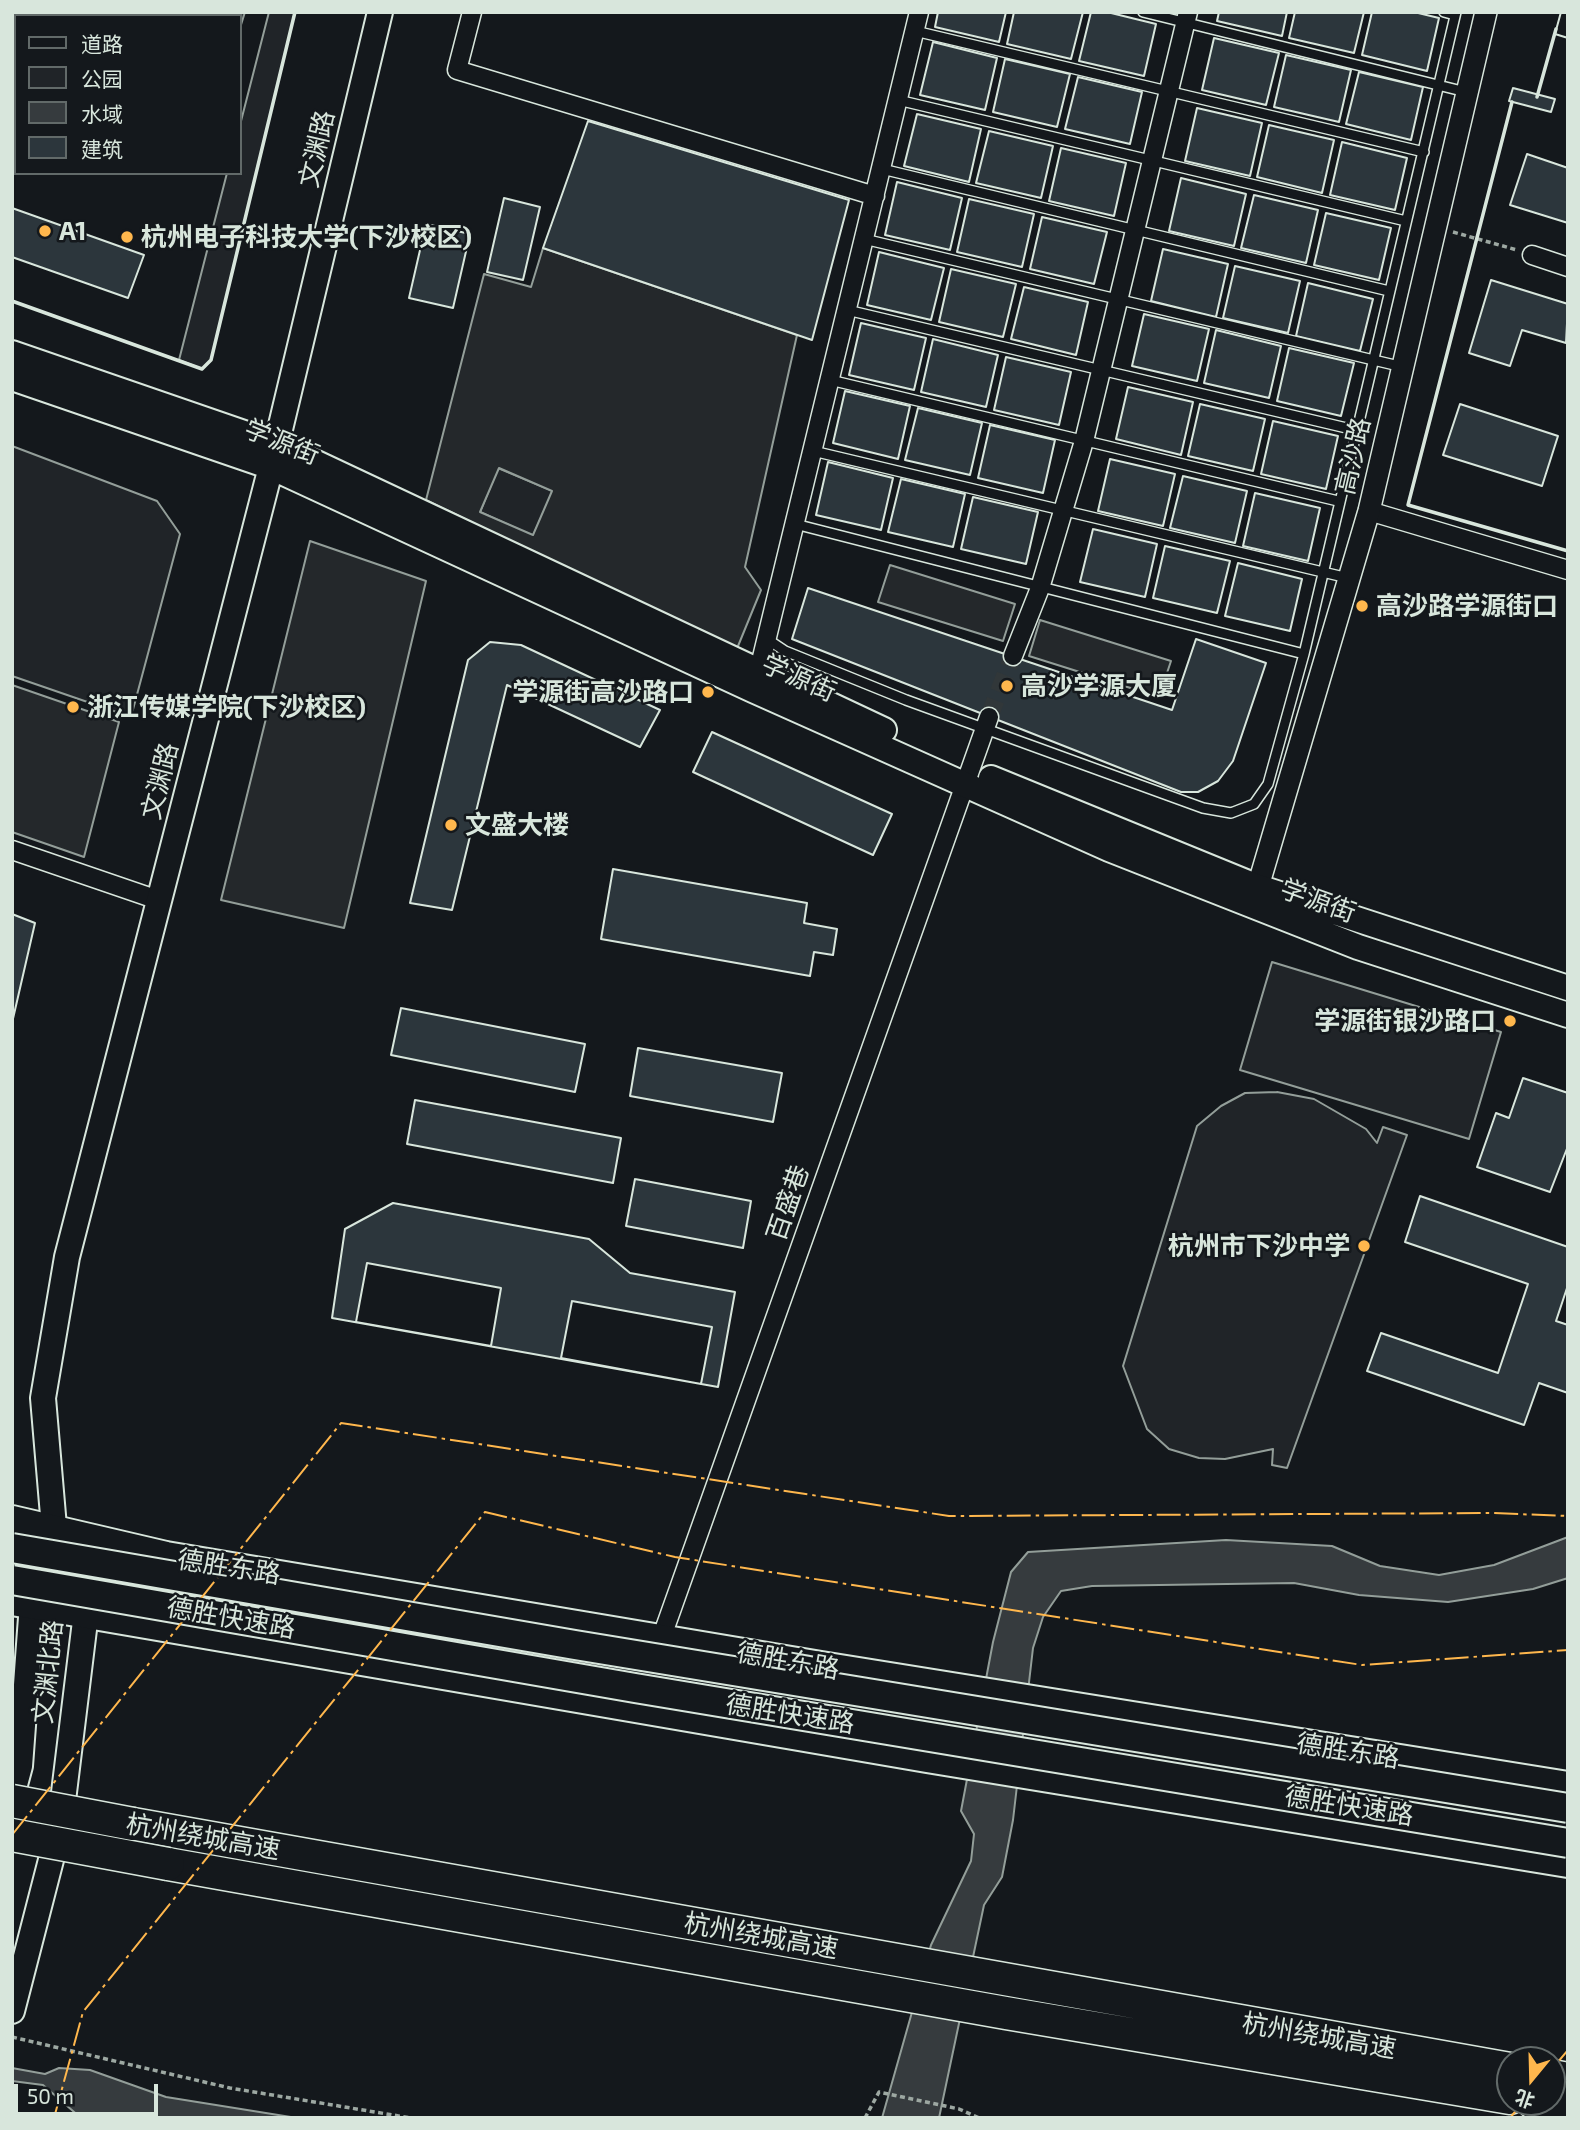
<!DOCTYPE html>
<meta charset="utf-8">
<style>
body{margin:0}
#map{position:relative;width:1580px;height:2130px;overflow:hidden;background:#14181c;font-family:"Exo 2","Noto Sans SC",sans-serif}
canvas{display:block}
.frame{position:absolute;inset:0;border:14px solid #d8e6dc;pointer-events:none}
.legend{position:absolute;left:14px;top:14px;width:228px;height:161px;box-sizing:border-box;background:#14181c;border:2px solid #626a69;margin:0;padding:9px 12px;list-style:none;font-size:21px;color:#d8e6dc}
.legend li{display:flex;align-items:center;gap:14px;height:35px}
.legend b{width:35px;border:2px solid #626a69}
.north{position:absolute;left:1496px;top:2046px;width:70px;height:70px;box-sizing:border-box;background:#14181c;border:2px solid #626a69;border-radius:50%;rotate:199deg;font-size:19px;font-weight:700;line-height:28px;text-align:center;color:#d8e6dc}
.north::after{content:'';display:block;margin:auto;width:24px;height:32px;background:#ffb74d;clip-path:polygon(50% 0,100% 100%,50% 72%,0 100%)}
.scale{position:absolute;left:14px;top:2084px;width:144px;height:32px;box-sizing:border-box;border:4px solid #d8e6dc;border-top:0;padding-left:9px;font-size:21px;line-height:24px;white-space:nowrap;color:#d8e6dc;-webkit-text-stroke:5px #14181c;paint-order:stroke}
</style>
<div id="map">
<canvas width="1580" height="2130"></canvas>
<div class="frame"></div>
<ul class="legend">
<li><b style="height:9px;background:#14181c"></b>道路</li>
<li><b style="height:19px;background:#202428"></b>公园</li>
<li><b style="height:19px;background:#363b3e"></b>水域</li>
<li><b style="height:19px;background:#2c363c"></b>建筑</li>
</ul>
<div class="north">北</div>
<div class="scale">50 m</div>
</div>
<script>
const g = document.querySelector('canvas').getContext('2d');
g.lineJoin = 'round';
function paint(path, color) { g.fillStyle = color; g.fill(path, 'evenodd'); }
const toPath = rows => new Path2D(rows.map(r => 'M' + r).join(''));
function strokePath(path, color, width, dash) { g.strokeStyle = color; g.lineWidth = width; g.lineCap = dash ? 'butt' : 'round'; g.setLineDash(dash || []); g.stroke(path); }
function write(font, color, halo, rows, align = 'center') {
  g.font = font + ' "Exo 2","Noto Sans SC",sans-serif'; g.lineWidth = 5; g.setLineDash([]); g.textBaseline = 'middle'; g.strokeStyle = halo; g.fillStyle = color; for (const [text, x, y, turn = 0] of rows) {
    g.save(); g.translate(x, y); g.rotate((+turn || 0) * Math.PI / 180); g.textAlign = isNaN(turn) ? turn : align; if (halo) g.strokeText(text, 0, 0); g.fillText(text, 0, 0); g.restore();
  }
}
const green = toPath([
 [12,12,156,12,155,16,16,16,16,124,12,125,12,12],
 [269,12,295,12,211,360,202,369,179,360,227,173,240,173,240,125,269,12],
 [12,446,157,501,180,534,131,717,12,676,12,446],
 [498,468,553,491,533,536,480,512,498,468],
 [1272,962,1501,1032,1469,1139,1240,1070,1272,962],
 [1277,1092,1314,1099,1366,1129,1377,1143,1383,1127,1407,1135,1287,1468,1272,1465,1273,1449,1225,1459,1199,1458,1169,1449,1147,1429,1123,1366,1197,1126,1221,1106,1245,1093,1277,1092]
]);
const parking = toPath([
 [543,248,797,335,745,567,761,590,736,651,426,500,484,274,531,287,543,248],
 [499,468,552,491,533,535,480,512,499,468],
 [310,541,426,581,344,928,221,900,310,541],
 [890,565,1015,604,1003,641,878,602,890,565],
 [1040,620,1171,661,1159,697,1029,656,1040,620],
 [12,685,119,722,84,857,12,832,12,685]
]);
const water = toPath([
 [182,12,245,12,240,28,240,16,180,16,182,12],
 [1568,1537,1568,1578,1533,1589,1448,1602,1359,1595,1294,1583,1092,1586,1061,1591,1043,1617,1033,1648,1013,1820,1002,1877,984,1905,939,2118,882,2118,931,1945,971,1861,974,1834,961,1811,993,1642,1011,1572,1028,1552,1226,1540,1332,1546,1380,1566,1439,1575,1494,1565,1568,1537],
 [12,2068,45,2074,59,2068,90,2070,166,2097,297,2118,81,2118,43,2085,12,2081,12,2068]
]);
const building = toPath([
 [938,12,1006,12,999,42,935,27,938,12],
 [1014,12,1083,12,1071,59,1007,44,1014,12],
 [1091,12,1107,12,1156,24,1144,76,1079,61,1091,12],
 [1219,12,1287,12,1282,36,1217,21,1219,12],
 [1295,12,1364,12,1354,53,1289,38,1295,12],
 [1372,12,1414,12,1439,18,1427,71,1362,55,1372,12],
 [1561,12,1568,12,1568,38,1555,34,1561,12],
 [1561,12,1568,12,1568,38,1555,34,1561,12],
 [1214,38,1279,53,1266,105,1202,90,1214,38],
 [933,42,997,58,985,110,920,95,933,42],
 [1286,55,1351,70,1339,122,1274,107,1286,55],
 [1005,59,1070,74,1057,127,993,112,1005,59],
 [1359,72,1423,87,1411,140,1346,124,1359,72],
 [1078,77,1142,92,1130,144,1065,129,1078,77],
 [1513,88,1555,99,1551,112,1509,101,1513,88],
 [1197,108,1262,123,1250,176,1185,161,1197,108],
 [917,114,981,129,969,182,904,166,917,114],
 [588,121,849,200,812,340,543,248,588,121],
 [1269,125,1334,140,1322,193,1257,177,1269,125],
 [989,131,1053,146,1041,198,976,183,989,131],
 [1342,142,1407,158,1395,210,1330,195,1342,142],
 [1061,148,1126,163,1114,216,1049,201,1061,148],
 [1527,154,1568,168,1568,223,1510,205,1527,154],
 [1181,178,1246,194,1234,246,1169,231,1181,178],
 [897,182,962,198,950,250,885,235,897,182],
 [1254,195,1318,210,1306,263,1241,248,1254,195],
 [504,198,540,207,523,280,487,272,504,198],
 [969,199,1034,214,1022,267,957,252,969,199],
 [12,208,144,255,128,298,12,257,12,208],
 [1326,213,1391,228,1379,280,1314,265,1326,213],
 [1042,217,1107,232,1094,284,1030,269,1042,217],
 [426,224,470,234,453,308,409,298,426,224],
 [1163,249,1228,264,1216,317,1151,301,1163,249],
 [879,252,944,268,931,320,867,305,879,252],
 [1235,266,1300,281,1288,333,1223,318,1235,266],
 [951,269,1016,284,1003,337,939,322,951,269],
 [1491,280,1568,304,1566,343,1522,330,1510,366,1469,353,1491,280],
 [1308,283,1373,299,1360,351,1296,336,1308,283],
 [1024,287,1088,302,1076,355,1011,339,1024,287],
 [1144,314,1209,329,1197,381,1132,366,1144,314],
 [861,323,926,338,914,390,849,375,861,323],
 [1216,330,1281,346,1269,398,1204,383,1216,330],
 [933,339,998,355,986,407,921,392,933,339],
 [1289,348,1354,363,1341,416,1277,401,1289,348],
 [1006,357,1071,372,1059,425,994,410,1006,357],
 [1128,387,1193,402,1181,455,1116,439,1128,387],
 [845,391,910,406,898,459,833,443,845,391],
 [1200,404,1265,419,1253,471,1188,456,1200,404],
 [1460,404,1558,436,1542,486,1443,455,1460,404],
 [918,408,982,423,970,475,905,460,918,408],
 [1273,421,1338,436,1326,489,1261,474,1273,421],
 [990,425,1055,440,1043,493,978,478,990,425],
 [1110,459,1175,474,1163,526,1098,511,1110,459],
 [828,462,893,478,881,530,816,515,828,462],
 [1183,476,1247,491,1235,543,1170,528,1183,476],
 [901,479,965,494,953,547,888,532,901,479],
 [1255,493,1320,508,1308,561,1243,546,1255,493],
 [973,497,1038,512,1026,564,961,549,973,497],
 [1093,529,1157,544,1145,597,1080,582,1093,529],
 [1165,546,1230,561,1217,613,1153,598,1165,546],
 [1238,563,1302,579,1290,631,1225,616,1238,563],
 [808,588,1172,710,1196,639,1266,663,1233,761,1218,781,1198,792,1181,792,792,639,808,588],
 [490,642,521,645,660,710,640,747,507,685,452,910,410,903,468,660,490,642],
 [712,732,892,814,873,855,693,772,712,732],
 [613,869,807,903,804,923,837,929,833,955,814,952,810,976,601,939,613,869],
 [12,914,35,923,12,1023,12,914],
 [401,1008,585,1044,575,1092,391,1055,401,1008],
 [638,1048,782,1073,773,1122,630,1096,638,1048],
 [1523,1078,1568,1093,1568,1146,1550,1192,1477,1167,1496,1113,1509,1118,1523,1078],
 [415,1100,621,1138,613,1183,407,1144,415,1100],
 [635,1179,751,1201,743,1248,626,1226,635,1179],
 [1420,1196,1568,1247,1568,1285,1556,1321,1568,1325,1568,1393,1539,1383,1524,1425,1367,1371,1381,1333,1498,1373,1528,1284,1405,1242,1420,1196],
 [393,1203,589,1239,630,1273,735,1292,718,1387,332,1318,345,1229,393,1203],
 [367,1263,501,1288,491,1346,356,1322,367,1263],
 [572,1301,712,1327,701,1384,561,1358,572,1301]
]);
const minorTunnel = toPath([
 [989,717,1013,656]
]);
const path = toPath([
 [1453,232,1517,250],
 [12,2037,230,2088,411,2118],
 [865,2118,879,2092,959,2109,979,2118]
]);
const service = toPath([
 [1143,12,1466,92],
 [1444,12,1455,15],
 [915,31,1424,152],
 [898,100,1406,221],
 [12,150,16,150],
 [882,169,1389,291],
 [864,239,1403,367],
 [847,310,1355,430],
 [830,380,1338,501],
 [813,451,1348,578],
 [795,524,1304,654],
 [767,639,785,651,906,700,1203,808,1231,813,1254,804,1268,784,1304,654,1456,12]
]);
const minor = toPath([
 [472,12,457,70,875,196],
 [1532,255,1568,267],
 [1369,511,1568,570],
 [1013,656,1040,588,1084,441,1188,12],
 [756,682,919,12],
 [12,850,161,901],
 [661,1639,989,717]
]);
const tertiary = toPath([
 [1254,900,1369,511,1486,12]
]);
const secondary = toPath([
 [12,353,276,444,884,730],
 [12,378,271,467,753,690,1109,849,1358,947,1568,1015],
 [991,778,1258,887,1568,988],
 [12,1796,20,1766,32,1604,52,1535],
 [12,2011,60,1825,86,1613,54,1527,43,1398,67,1257,271,467,380,12]
]);
const primary = toPath([
 [12,1520,166,1556,821,1666,1568,1786],
 [12,1601,927,1758,1568,1863]
]);
const motorway = toPath([
 [133,1824,1510,2069],
 [168,1864,1006,2013,1510,2098],
 [1552,2076,1568,2079],
 [1533,2102,1568,2108]
]);
const trunkBridge = toPath([
 [12,1548,575,1645,1568,1808],
 [12,1580,635,1688,1568,1843]
]);
const motorwayBridge = toPath([
 [12,1801,133,1824],
 [12,1835,168,1864]
]);
const wall = toPath([
 [1537,97,1556,29],
 [1512,102,1408,505,1568,551],
 [12,301,202,369,211,360,295,12]
]);
const power = toPath([
 [12,1835,341,1423,949,1516,1491,1513,1568,1516],
 [1552,2069,1568,2050],
 [54,2118,83,2012,485,1512,675,1557,1362,1665,1568,1650],
 [1510,2118,1523,2102]
]);
const markers = [
 [45,231,7,"#ffb74d"],
 [127,237,7,"#ffb74d"],
 [1362,606,7,"#ffb74d"],
 [1007,686,7,"#ffb74d"],
 [708,692,7,"#ffb74d"],
 [73,707,7,"#ffb74d"],
 [451,825,7,"#ffb74d"],
 [1510,1021,7,"#ffb74d"],
 [1364,1246,7,"#ffb74d"]
];
const streetNames = [
 ["文渊路",317,149,-77],
 ["学源街",282,442,22],
 ["高沙路",1353,456,-77],
 ["学源街",799,678,24],
 ["文渊路",160,781,-76],
 ["学源街",1318,901,20],
 ["百盛巷",788,1203,-71],
 ["德胜东路",229,1567,9],
 ["德胜快速路",231,1618,10],
 ["德胜东路",788,1661,10],
 ["文渊北路",48,1672,-84],
 ["德胜快速路",790,1714,9],
 ["德胜东路",1348,1751,9],
 ["德胜快速路",1349,1806,9],
 ["杭州绕城高速",203,1837,10],
 ["杭州绕城高速",761,1936,10],
 ["杭州绕城高速",1319,2036,10]
];
const poiNames = [
 ["A1",59,231],
 ["杭州电子科技大学(下沙校区)",141,237],
 ["高沙路学源街口",1376,606],
 ["高沙学源大厦",1021,686],
 ["学源街高沙路口",694,692,"right"],
 ["浙江传媒学院(下沙校区)",87,707],
 ["文盛大楼",465,825],
 ["学源街银沙路口",1496,1021,"right"],
 ["杭州市下沙中学",1350,1246,"right"]
];
paint(green, '#202428');
strokePath(green, '#939e99', 2);
paint(parking, '#24282b');
strokePath(parking, '#939e99', 2);
paint(water, '#363b3e');
strokePath(water, '#939e99', 2);
paint(building, '#2c363c');
strokePath(building, '#d8e6dc', 2);
strokePath(minorTunnel, '#313739', 18, [18, 9]);
strokePath(service, '#d8e6dc', 12);
strokePath(minor, '#d8e6dc', 21);
strokePath(tertiary, '#d8e6dc', 24);
strokePath(secondary, '#d8e6dc', 28);
strokePath(primary, '#d8e6dc', 32);
strokePath(motorway, '#d8e6dc', 35);
strokePath(path, '#9da8a2', 3.5, [5, 3.5]);
strokePath(service, '#14181c', 9);
strokePath(minor, '#14181c', 18);
strokePath(tertiary, '#14181c', 21);
strokePath(secondary, '#14181c', 24);
strokePath(primary, '#14181c', 28);
strokePath(motorway, '#14181c', 32);
strokePath(trunkBridge, '#d8e6dc', 32, []);
strokePath(motorwayBridge, '#d8e6dc', 35, []);
strokePath(trunkBridge, '#14181c', 28);
strokePath(motorwayBridge, '#14181c', 32);
strokePath(wall, '#d8e6dc', 3.5);
strokePath(power, '#ffb74d', 2, [24, 5, 3.5, 5]);
for (const [x, y, r, color] of markers) { const dot = new Path2D(); dot.arc(x, y, r, 0, 2 * Math.PI); g.fillStyle = color; g.fill(dot); strokePath(dot, '#14181c', 2.5); }
write('26px', '#d8e6dc', '#14181c', streetNames);
write('bold 26px', '#d8e6dc', '#14181c', poiNames, 'left');
</script>
